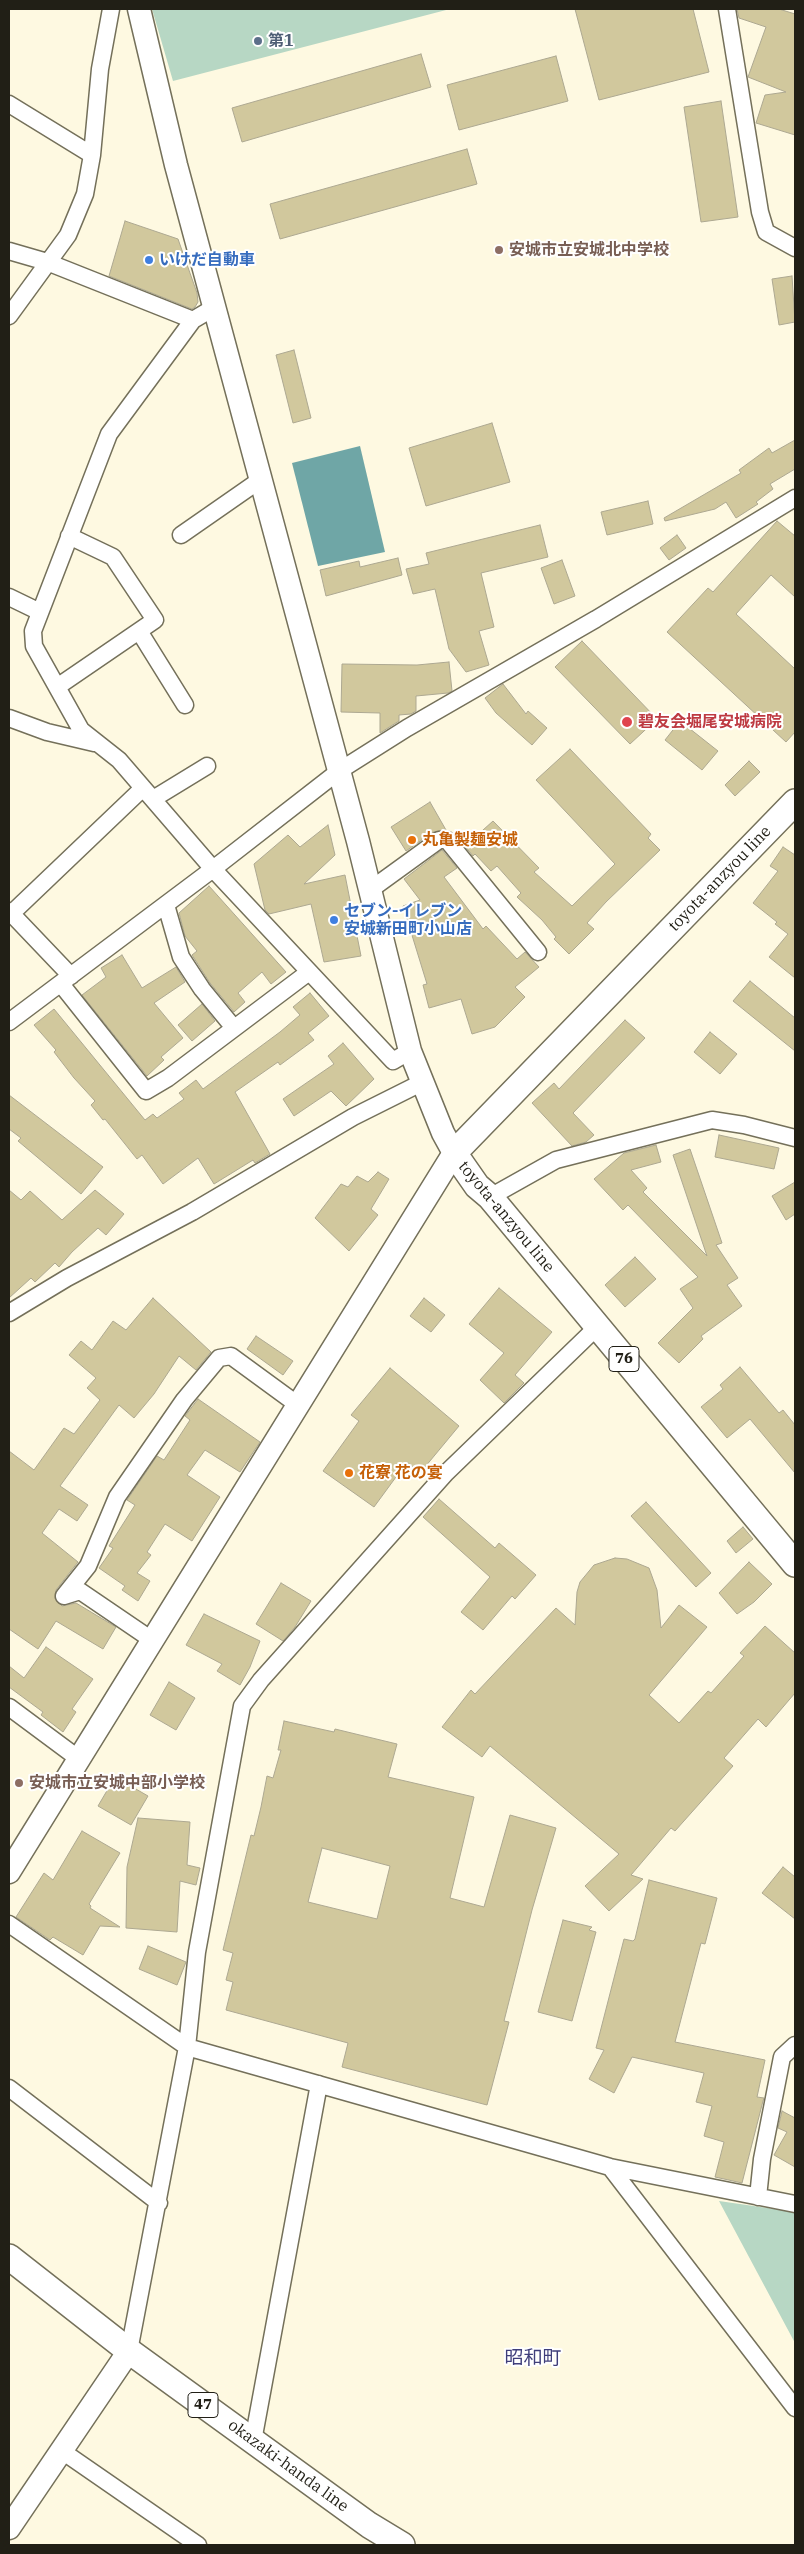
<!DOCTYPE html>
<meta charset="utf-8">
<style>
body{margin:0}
#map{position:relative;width:804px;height:2554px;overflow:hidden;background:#fef9e1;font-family:"IBM Plex Serif",serif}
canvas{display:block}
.frame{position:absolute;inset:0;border:10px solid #211f16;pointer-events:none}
</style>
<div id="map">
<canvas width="804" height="2554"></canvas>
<div class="frame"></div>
</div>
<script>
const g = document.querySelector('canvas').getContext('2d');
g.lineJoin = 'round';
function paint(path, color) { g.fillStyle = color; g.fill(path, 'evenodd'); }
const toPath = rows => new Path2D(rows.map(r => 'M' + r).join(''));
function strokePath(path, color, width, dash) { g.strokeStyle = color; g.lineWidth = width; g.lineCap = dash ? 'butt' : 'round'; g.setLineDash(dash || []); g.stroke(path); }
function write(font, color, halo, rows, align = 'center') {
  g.font = font + ' "IBM Plex Serif","Noto Sans JP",serif'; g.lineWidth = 4; g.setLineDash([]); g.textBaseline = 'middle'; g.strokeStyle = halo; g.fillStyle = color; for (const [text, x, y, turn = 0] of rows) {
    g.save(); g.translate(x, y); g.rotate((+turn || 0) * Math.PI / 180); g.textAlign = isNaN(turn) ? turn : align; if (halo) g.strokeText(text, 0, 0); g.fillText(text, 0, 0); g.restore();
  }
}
const green = toPath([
 [152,9,450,9,173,81],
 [719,2201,795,2212,795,2343]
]);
const water = toPath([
 [360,446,385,552,318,566,292,463]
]);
const building = toPath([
 [575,9,693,9,709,72,599,100,575,9],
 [737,9,779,9,795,14,795,135,756,123,765,95,786,92,748,77,766,27,739,18,737,9],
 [421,54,431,87,242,142,232,108,421,54],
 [556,56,568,101,459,130,447,85,556,56],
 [721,101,738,217,701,222,684,107,721,101],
 [467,149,477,184,280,239,270,204,467,149],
 [125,221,178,239,197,293,198,302,195,307,192,309,109,276,125,221],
 [792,276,795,322,779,325,772,279,792,276],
 [294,350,311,418,293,423,276,355,294,350],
 [492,423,510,482,426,506,409,448,492,423],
 [795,440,795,469,770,484,773,489,756,502,758,504,736,518,726,502,715,509,665,521,664,518,741,473,739,470,769,448,772,453,795,440],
 [648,501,653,524,607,535,601,512,648,501],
 [777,521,795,536,795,597,771,575,736,614,795,669,795,732,786,742,667,632,708,588,713,592,777,521],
 [540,525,548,557,481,573,494,627,479,631,489,665,466,672,449,649,435,589,413,594,406,569,429,564,426,553,540,525],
 [677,535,686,548,669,560,660,548,677,535],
 [398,558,402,575,326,596,320,570,359,561,360,567,398,558],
 [562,560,575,596,554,604,541,568,562,560],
 [582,641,657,719,630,744,555,667,582,641],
 [449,662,452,691,448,693,416,696,416,711,411,714,399,715,399,721,380,733,380,713,341,712,342,664,417,665,449,662],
 [503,684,526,714,528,711,547,728,532,745,496,713,485,698,503,684],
 [680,721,718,751,702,770,665,740,680,721],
 [570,749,651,834,648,838,660,850,606,902,587,923,594,929,569,954,554,939,556,937,542,920,517,897,521,893,497,866,491,871,475,854,473,856,459,839,466,833,473,839,493,821,539,868,534,872,572,906,615,864,536,780,570,749],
 [749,761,760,772,735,796,725,785,749,761],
 [430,802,446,830,433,832,406,851,391,827,430,802],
 [328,825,335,855,304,884,345,875,361,956,324,962,311,904,269,914,265,910,254,864,288,835,300,847,328,825],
 [783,847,795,855,795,978,769,957,788,934,775,924,777,922,753,903,778,871,770,866,783,847],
 [442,850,457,868,444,877,483,929,486,926,517,959,525,952,539,967,515,987,525,997,495,1027,472,1034,461,999,429,1008,423,985,427,984,403,906,420,900,404,879,442,850],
 [209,886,286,972,271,984,262,972,238,993,245,1002,234,1012,210,983,192,955,197,951,185,936,179,913,209,886],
 [122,955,142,988,176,967,185,982,154,1003,183,1038,161,1057,164,1060,147,1076,82,995,106,977,101,968,122,955],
 [750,981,795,1018,795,1051,733,1001,750,981],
 [310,993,329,1016,308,1033,314,1040,280,1065,278,1062,235,1092,270,1154,255,1163,253,1160,214,1184,198,1158,163,1184,142,1155,137,1159,105,1119,103,1120,91,1105,95,1101,74,1078,54,1052,56,1050,34,1025,54,1009,145,1120,153,1114,157,1118,184,1099,179,1093,196,1080,203,1089,280,1032,300,1015,293,1007,310,993],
 [202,1004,215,1021,192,1041,178,1025,202,1004],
 [625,1020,645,1038,573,1113,594,1135,586,1142,572,1146,532,1103,554,1083,559,1089,625,1020],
 [710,1032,737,1054,720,1074,694,1052,710,1032],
 [343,1043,374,1079,346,1106,331,1091,294,1116,283,1099,334,1064,328,1056,343,1043],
 [9,1095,103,1167,81,1194,18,1141,21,1138,9,1129,9,1095],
 [719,1135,779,1148,774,1169,715,1157,719,1135],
 [656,1145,661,1162,631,1170,647,1188,643,1192,707,1256,673,1155,690,1149,722,1243,716,1245,738,1278,727,1285,742,1306,701,1336,703,1339,679,1363,658,1343,693,1308,680,1289,698,1277,628,1205,623,1210,594,1179,624,1153,656,1145],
 [378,1172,389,1179,371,1209,378,1215,349,1251,315,1218,341,1184,348,1187,357,1176,368,1182,378,1172],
 [795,1182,795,1214,786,1220,772,1196,795,1182],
 [9,1190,21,1200,30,1191,62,1220,95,1190,124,1214,106,1235,98,1228,72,1252,59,1267,55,1263,35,1282,31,1278,9,1298,9,1190],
 [635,1257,656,1279,625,1307,605,1285,635,1257],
 [499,1288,552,1332,515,1375,524,1383,504,1403,480,1380,504,1353,469,1324,499,1288],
 [153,1298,211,1352,196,1370,179,1356,154,1394,134,1418,119,1405,60,1486,88,1505,77,1521,59,1509,42,1533,78,1562,56,1590,55,1599,62,1606,76,1603,116,1627,103,1649,56,1621,38,1649,9,1629,9,1451,34,1470,64,1428,74,1434,100,1400,87,1388,96,1378,69,1355,81,1341,92,1350,113,1321,126,1330,153,1298],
 [424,1298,445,1315,431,1332,410,1316,424,1298],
 [256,1336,293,1361,283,1375,247,1349,256,1336],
 [740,1367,779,1413,783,1410,795,1425,795,1473,750,1419,727,1438,701,1407,723,1389,720,1385,740,1367],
 [390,1368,459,1426,420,1473,407,1462,374,1507,323,1471,359,1421,351,1415,390,1368],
 [198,1399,260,1442,240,1472,205,1450,187,1475,220,1497,192,1541,165,1524,147,1552,151,1555,137,1573,150,1581,138,1601,122,1590,125,1586,99,1568,113,1548,109,1546,135,1505,127,1500,157,1456,164,1460,190,1420,185,1416,198,1399],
 [439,1499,495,1548,499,1543,536,1575,515,1599,512,1596,483,1630,461,1612,490,1577,423,1517,439,1499],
 [646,1502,711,1573,696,1587,631,1516,646,1502],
 [743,1527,753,1539,736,1553,727,1541,743,1527],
 [615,1558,627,1559,649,1568,657,1590,661,1628,679,1605,707,1627,649,1695,679,1723,708,1691,711,1693,744,1656,740,1653,765,1626,795,1653,795,1693,766,1727,758,1719,724,1758,733,1766,675,1831,671,1828,631,1875,643,1879,609,1911,585,1886,619,1854,490,1746,482,1757,442,1727,471,1690,475,1694,556,1608,575,1625,577,1592,580,1582,594,1565,615,1558],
 [749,1562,772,1584,754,1602,737,1614,719,1593,749,1562],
 [281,1583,311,1601,295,1627,283,1641,256,1624,281,1583],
 [204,1614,260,1641,250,1667,240,1685,217,1671,222,1664,186,1645,204,1614],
 [46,1647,93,1679,72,1709,76,1712,63,1732,41,1715,43,1712,9,1687,9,1666,24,1678,46,1647],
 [169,1682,195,1698,176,1730,150,1715,169,1682],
 [284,1721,334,1732,335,1729,397,1744,388,1777,474,1797,450,1898,484,1907,510,1815,556,1828,532,1910,504,2021,509,2022,487,2105,342,2067,348,2043,226,2010,233,1982,226,1980,233,1953,223,1950,251,1835,254,1836,261,1807,267,1776,273,1778,281,1750,278,1750,284,1721],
 [322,1848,390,1866,377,1919,308,1902,322,1848],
 [115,1777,148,1796,131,1825,98,1806,115,1777],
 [138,1818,190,1822,187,1865,200,1868,196,1885,180,1881,177,1932,126,1928,127,1867,138,1818],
 [82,1831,120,1853,89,1904,91,1906,90,1908,120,1927,100,1926,83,1955,53,1937,50,1940,16,1917,44,1873,53,1880,82,1831],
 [783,1867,795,1877,795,1919,762,1893,783,1867],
 [649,1880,717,1898,705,1944,701,1943,675,2042,765,2060,757,2097,764,2098,763,2101,742,2183,715,2177,724,2142,704,2136,712,2106,696,2102,704,2073,632,2057,614,2093,589,2079,604,2050,596,2048,624,1939,633,1941,635,1939,649,1880],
 [563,1920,592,1927,589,1930,596,1932,572,2021,538,2012,563,1920],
 [148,1946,186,1962,177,1985,139,1969,148,1946],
 [782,2111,795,2118,795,2167,774,2155,787,2132,778,2128,782,2111]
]);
const street = toPath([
 [727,9,760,212,766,232,795,248],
 [9,104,92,155],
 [9,251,47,262,193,320],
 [215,307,193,320,109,434,33,631,34,646,81,730,119,760,213,869,393,1061,410,1051],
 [9,316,68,235,85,194,92,155,100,69,111,9],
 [181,535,260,480],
 [9,597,40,612],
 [139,631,185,705],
 [57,687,155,620,113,557,69,536],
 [9,718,47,732,94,743],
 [153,799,207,766],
 [370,890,439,840,447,840,538,952],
 [166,905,181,957,202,989,234,1028],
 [9,911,71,976],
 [11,914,143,788],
 [61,984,146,1091,168,1078,309,972],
 [9,1022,213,869,339,771,407,728,596,619,795,498],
 [490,1197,556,1160,712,1120,744,1125,795,1138],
 [9,1313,67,1278,192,1212,353,1117,423,1082],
 [64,1596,88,1566,117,1497,184,1400,219,1358,231,1356,298,1405],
 [64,1596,80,1591,152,1640],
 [9,1707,79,1759],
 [9,1924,187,2047,610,2167,795,2204],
 [9,2088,159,2203],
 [610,2167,795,2408],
 [758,2197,762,2159,782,2057,795,2045],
 [129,2351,187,2047,197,1952,242,1706,261,1680,446,1473,597,1327],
 [253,2441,319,2084],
 [62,2451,198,2545]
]);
const secondary = toPath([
 [9,1872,454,1153,443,1133,410,1051,358,841,176,165,139,9],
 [9,2528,129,2351]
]);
const primary = toPath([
 [795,802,454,1153,477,1186,490,1197,795,1564],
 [9,2257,129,2351,369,2525,402,2545]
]);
const markers = [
 [258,41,5,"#5c6f8a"],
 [499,250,5,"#8d6e63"],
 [149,260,5,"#3f7fe0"],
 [627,722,6,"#e0444e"],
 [412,840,5,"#e8710a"],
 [334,920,5,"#3f7fe0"],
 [349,1473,5,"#e8710a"],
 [19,1783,5,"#8d6e63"]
];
const shields = [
 [624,1359,30],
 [203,2405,30]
];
const shieldNames = [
 ["76",624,1359],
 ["47",203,2405]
];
const serviceNames = [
 ["第1",268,41]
];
const educationNames = [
 ["安城市立安城北中学校",509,250],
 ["安城市立安城中部小学校",29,1783]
];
const shopNames = [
 ["いけだ自動車",159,260],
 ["セブン-イレブン",344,911],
 ["安城新田町小山店",344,929]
];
const healthNames = [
 ["碧友会堀尾安城病院",638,722]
];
const foodNames = [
 ["丸亀製麺安城",422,840],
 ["花寮 花の宴",359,1473]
];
const streetNames = [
 ["toyota-anzyou line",720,879,-46],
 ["toyota-anzyou line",506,1217,50],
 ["okazaki-handa line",288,2466,36]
];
const quarterNames = [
 ["昭和町",533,2359]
];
paint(green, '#b7d7c4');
paint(water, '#6fa6a6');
paint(building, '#d1c89d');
strokePath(building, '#ada891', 1);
strokePath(street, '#74705a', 19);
strokePath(secondary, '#74705a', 25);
strokePath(primary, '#74705a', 28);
strokePath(street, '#fff', 16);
strokePath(secondary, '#fff', 22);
strokePath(primary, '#fff', 25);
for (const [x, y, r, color] of markers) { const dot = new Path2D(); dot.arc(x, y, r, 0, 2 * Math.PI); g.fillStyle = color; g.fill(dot); strokePath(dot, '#fff', 2); }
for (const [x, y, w] of shields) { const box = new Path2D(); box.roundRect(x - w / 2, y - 12.5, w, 25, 4); g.fillStyle = '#fff'; g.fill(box); strokePath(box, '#211f16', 1); }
write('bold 15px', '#211f16', null, shieldNames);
write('bold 16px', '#4e5e75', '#fff', serviceNames, 'left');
write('bold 16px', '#785e54', '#fff', educationNames, 'left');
write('bold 16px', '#366cbe', '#fff', shopNames, 'left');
write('bold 16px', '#be3a42', '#fff', healthNames, 'left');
write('bold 16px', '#c56008', '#fff', foodNames, 'left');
write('16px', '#211f16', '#fff', streetNames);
write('19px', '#3f3e7a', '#fff', quarterNames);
</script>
